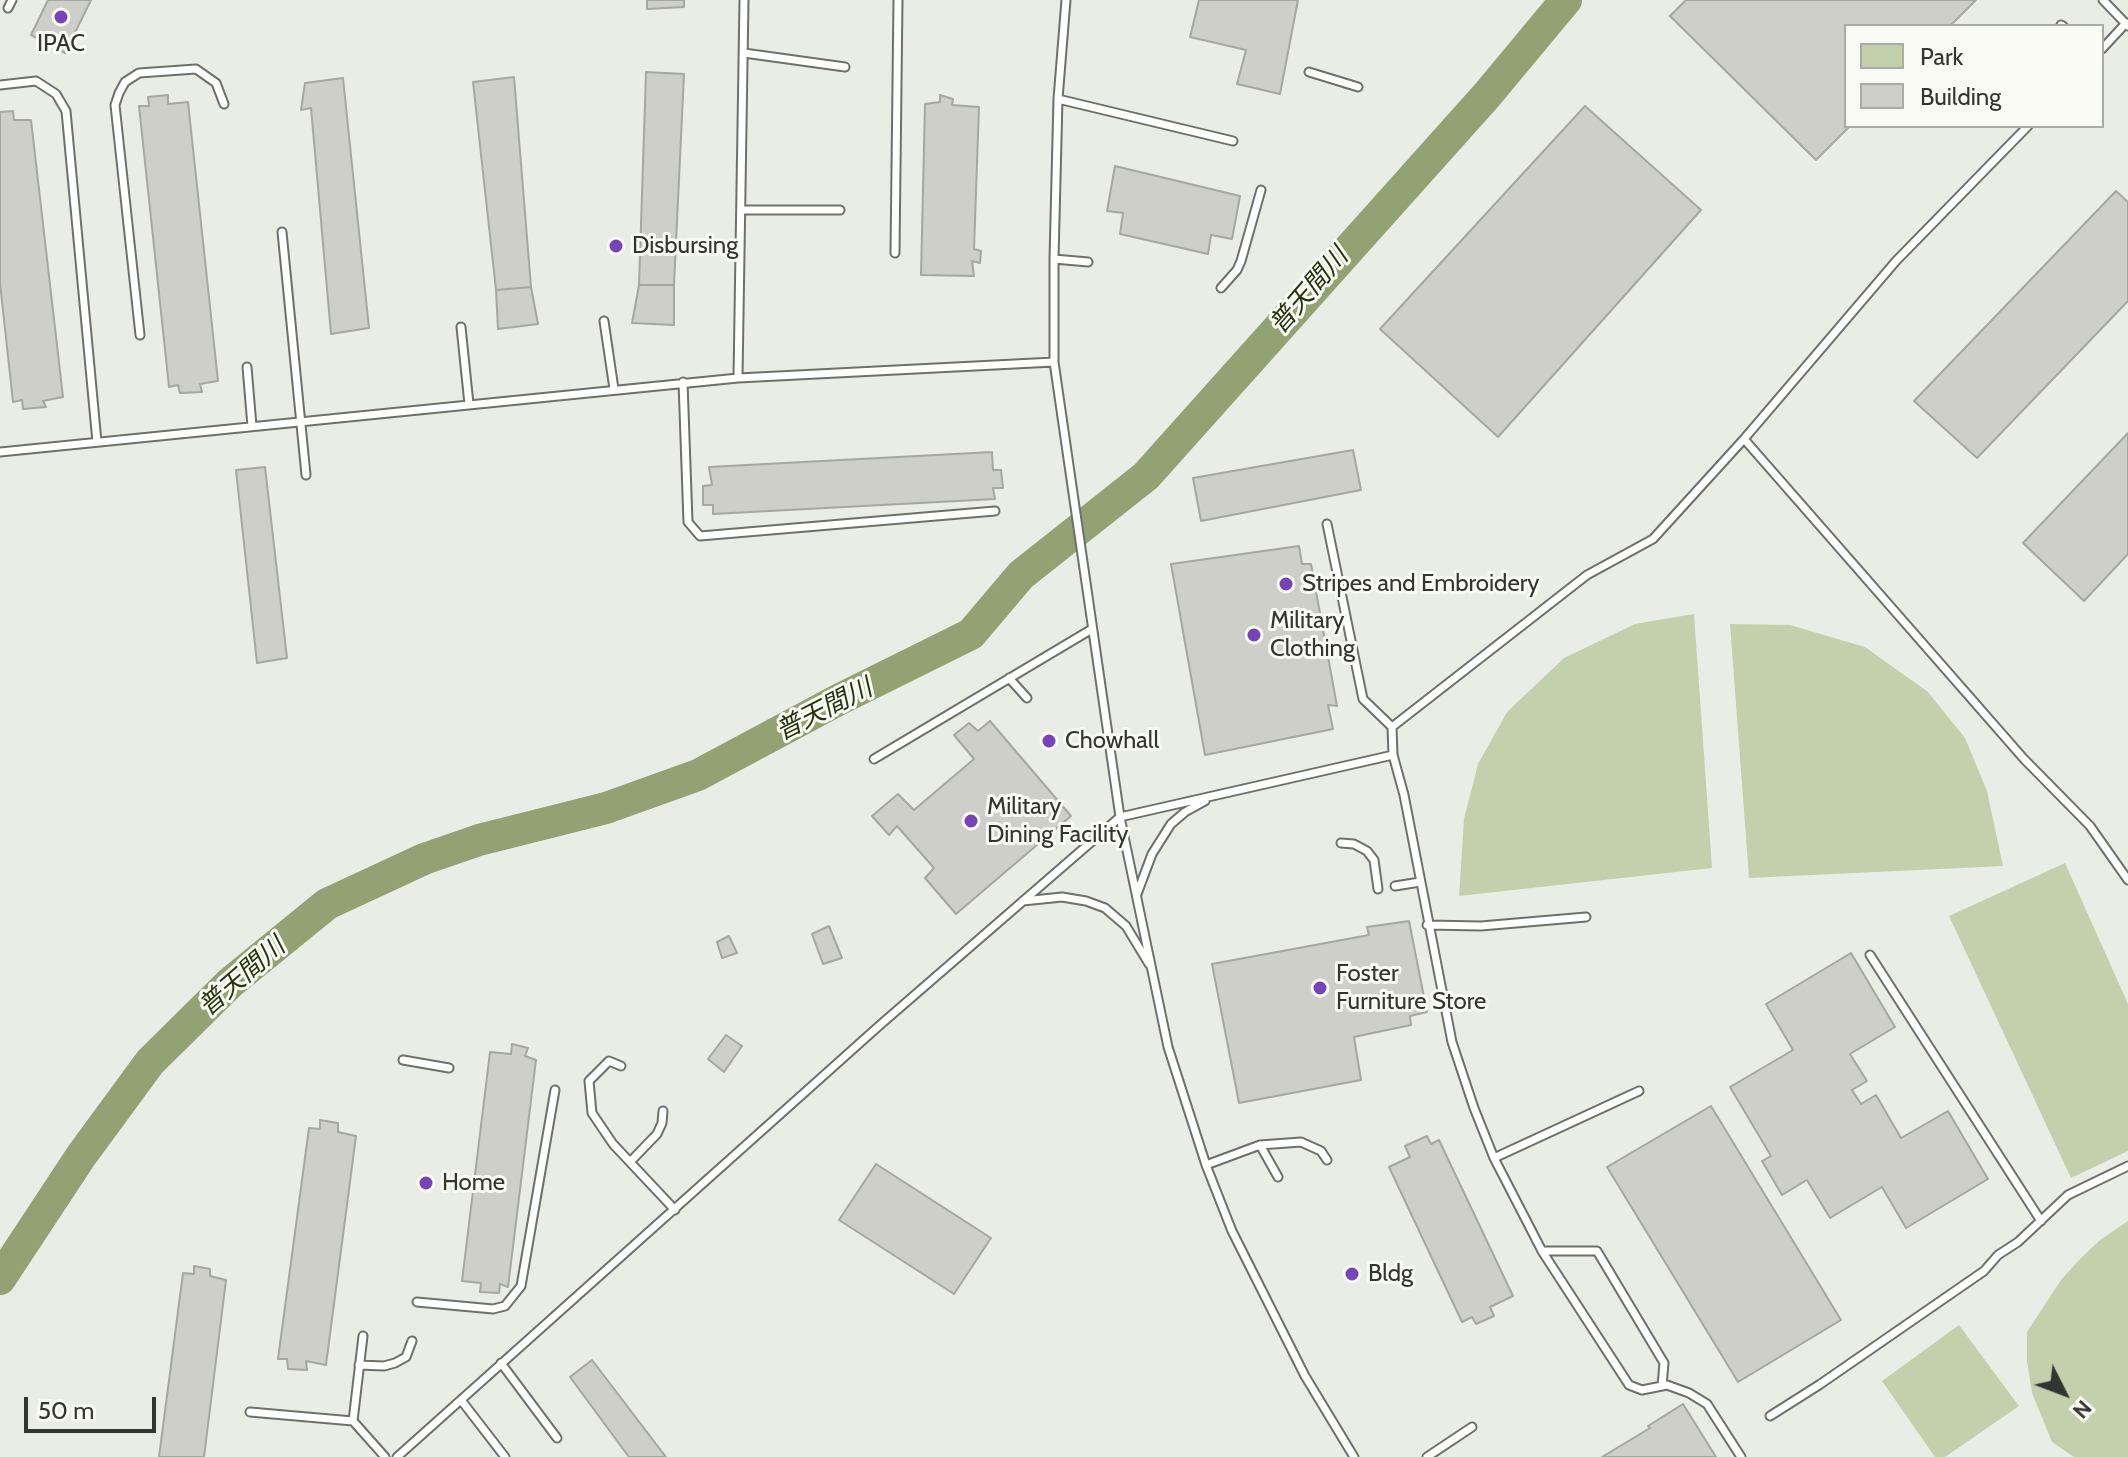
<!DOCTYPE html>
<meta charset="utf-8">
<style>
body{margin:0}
#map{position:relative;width:2128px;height:1457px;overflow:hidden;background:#eaede6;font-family:Cabin,sans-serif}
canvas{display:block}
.legend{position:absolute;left:1844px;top:24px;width:260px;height:104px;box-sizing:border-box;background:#f8faf3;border:2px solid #aaaba6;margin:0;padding:10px 14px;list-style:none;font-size:24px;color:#343532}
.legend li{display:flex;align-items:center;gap:16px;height:40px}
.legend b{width:40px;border:2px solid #aaaba6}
.north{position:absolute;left:2024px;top:1353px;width:80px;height:80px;-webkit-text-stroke:6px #f8faf3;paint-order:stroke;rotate:132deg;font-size:22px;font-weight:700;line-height:32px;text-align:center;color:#343532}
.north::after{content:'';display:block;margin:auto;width:28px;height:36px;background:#343532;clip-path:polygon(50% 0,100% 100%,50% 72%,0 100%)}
.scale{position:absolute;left:24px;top:1397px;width:132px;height:36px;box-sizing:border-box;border:4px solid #343532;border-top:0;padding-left:10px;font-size:24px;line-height:28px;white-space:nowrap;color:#343532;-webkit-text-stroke:6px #f8faf3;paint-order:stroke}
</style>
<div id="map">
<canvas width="2128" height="1457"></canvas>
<ul class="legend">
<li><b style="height:22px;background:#c4cfac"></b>Park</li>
<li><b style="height:22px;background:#cdcfc8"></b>Building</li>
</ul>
<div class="north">N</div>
<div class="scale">50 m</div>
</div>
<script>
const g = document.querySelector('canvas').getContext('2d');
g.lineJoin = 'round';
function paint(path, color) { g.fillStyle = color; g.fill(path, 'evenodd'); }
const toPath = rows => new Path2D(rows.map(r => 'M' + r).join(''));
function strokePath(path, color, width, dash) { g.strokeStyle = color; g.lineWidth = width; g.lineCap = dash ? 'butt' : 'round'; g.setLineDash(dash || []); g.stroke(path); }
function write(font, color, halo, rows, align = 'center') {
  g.font = font + ' Cabin,"Noto Sans JP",sans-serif'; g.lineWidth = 6; g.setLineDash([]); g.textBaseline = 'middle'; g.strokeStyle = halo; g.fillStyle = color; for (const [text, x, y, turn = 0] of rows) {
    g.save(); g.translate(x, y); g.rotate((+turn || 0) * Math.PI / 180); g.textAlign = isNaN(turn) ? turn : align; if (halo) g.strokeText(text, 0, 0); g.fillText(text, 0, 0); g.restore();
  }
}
const green = toPath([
 [1694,614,1712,868,1459,896,1464,819,1478,764,1507,712,1564,658,1635,624],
 [1730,624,1790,625,1865,647,1928,692,1965,738,1987,791,2003,866,1749,878],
 [2065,863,2128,1004,2128,1151,2071,1178,1949,916],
 [2128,1221,2128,1457,2074,1457,2052,1442,2032,1393,2027,1361,2027,1332,2061,1280,2080,1259,2100,1240],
 [1959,1325,2019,1406,1945,1457,1935,1457,1882,1381]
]);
const river = toPath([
 [0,1279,81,1156,150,1062,230,983,327,904,424,859,479,840,606,808,698,775,838,700,971,634,1021,575,1146,476,1487,95,1566,0]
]);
const building = toPath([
 [48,0,91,0,65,53,31,35,48,0],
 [647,0,684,0,684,7,647,9,647,0],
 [1199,0,1298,0,1280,94,1237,84,1246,50,1190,37,1199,0],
 [1686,0,1976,0,1950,26,1846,26,1846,126,1850,126,1816,160,1670,16,1686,0],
 [646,72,684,74,674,285,639,285,646,72],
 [514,77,531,287,496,290,473,82,514,77],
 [343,78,369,328,331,334,311,108,301,110,305,83,343,78],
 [168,95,168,104,188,102,218,381,200,384,202,392,180,393,178,385,169,387,139,106,149,106,148,97,168,95],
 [940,95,953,99,952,105,979,107,974,249,981,251,980,263,972,261,974,276,921,275,925,104,940,102,940,95],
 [1585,106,1701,210,1498,437,1380,329,1585,106],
 [13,111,14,120,31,120,63,397,43,401,46,407,23,409,22,400,13,402,0,283,0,112,13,111],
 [1115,166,1240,196,1232,239,1211,235,1208,254,1120,234,1123,213,1107,211,1115,166],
 [2116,191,2128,202,2128,301,1977,458,1914,401,2116,191],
 [639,285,674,285,674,325,632,323,639,285],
 [531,287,538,324,498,329,496,290,531,287],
 [2128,433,2128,554,2084,601,2023,543,2128,433],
 [1353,450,1361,490,1201,521,1193,478,1353,450],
 [992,452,993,470,1001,470,1003,488,993,488,995,499,713,514,713,505,703,505,703,486,712,485,709,467,992,452],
 [265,467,287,658,257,663,236,470,265,467],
 [1299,546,1302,564,1311,564,1337,706,1328,705,1333,729,1205,755,1171,564,1299,546],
 [990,721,1071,816,956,914,925,878,934,868,897,826,889,835,872,816,898,794,914,810,974,759,954,735,969,723,978,731,990,721],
 [1409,921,1427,1012,1410,1016,1411,1025,1354,1037,1361,1080,1239,1103,1212,964,1369,935,1367,927,1409,921],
 [829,926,842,958,823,964,812,934,829,926],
 [729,936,737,953,722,958,717,942,729,936],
 [1851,953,1895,1027,1850,1054,1867,1081,1852,1090,1861,1104,1876,1095,1901,1138,1948,1111,1988,1179,1906,1228,1882,1187,1830,1218,1807,1180,1782,1195,1762,1161,1771,1156,1730,1087,1793,1050,1766,1004,1851,953],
 [726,1035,742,1046,724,1072,708,1059,726,1035],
 [512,1044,528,1048,525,1056,536,1060,508,1287,500,1284,499,1293,480,1292,481,1283,462,1281,490,1052,511,1054,512,1044],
 [1711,1106,1841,1320,1738,1382,1607,1167,1711,1106],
 [320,1120,338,1123,338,1132,356,1136,326,1365,306,1361,307,1370,288,1369,287,1359,278,1359,309,1128,320,1129,320,1120],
 [1427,1136,1431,1144,1439,1140,1513,1296,1490,1307,1494,1316,1476,1324,1472,1317,1462,1322,1389,1167,1410,1157,1405,1146,1427,1136],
 [876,1164,991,1238,954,1294,839,1220,876,1164],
 [194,1266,210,1269,210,1276,226,1280,204,1457,159,1457,183,1273,194,1274,194,1266],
 [592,1360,666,1457,629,1457,570,1377,592,1360],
 [1683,1404,1716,1457,1602,1457,1650,1428,1648,1426,1683,1404]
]);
const service = toPath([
 [1066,0,1058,99,1054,259,1054,362,1120,817,1168,1047,1206,1165,1232,1231,1305,1376,1354,1457],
 [2103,0,2128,26],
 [8,8,12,0],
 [2061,25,2063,26],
 [2102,49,2126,23],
 [744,53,845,67],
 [1309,72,1358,87],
 [0,85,36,81,56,94,66,111,97,442],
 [1058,99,1233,141],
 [741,210,840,210],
 [282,232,306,475],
 [895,253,898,0],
 [1054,259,1088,262],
 [1221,288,1237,270,1241,261,1261,190],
 [604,321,614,389],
 [461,327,469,404],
 [140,335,115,105,119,93,125,82,139,73,196,69,216,83,224,104],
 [247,367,252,426],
 [738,378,744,0],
 [683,382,688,522,700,536,995,511],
 [1744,439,2024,759,2090,826,2128,880],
 [0,452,738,378,1054,362],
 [1327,524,1363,699,1392,727],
 [1009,678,1027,698],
 [874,759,1092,629],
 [1341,843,1354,844,1367,851,1374,860,1378,889],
 [1395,886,1420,882],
 [1137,894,1152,854,1171,824,1185,812,1205,801],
 [1023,901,1062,897,1086,901,1105,908,1126,926,1149,964],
 [1427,925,1481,926,1586,917],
 [1870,955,2041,1221],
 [403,1060,449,1068],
 [621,1066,609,1061,589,1081,592,1113,613,1144,675,1210],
 [1260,1145,1278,1177],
 [1494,1158,1639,1091],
 [630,1162,657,1134,662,1123,663,1111],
 [1206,1165,1260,1145,1301,1142,1321,1151,1327,1160],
 [1542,1251,1597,1251,1664,1363,1662,1386],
 [417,1302,493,1309,505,1306,521,1286,555,1090],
 [501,1363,557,1438],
 [359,1365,384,1366,395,1363,406,1357,412,1341],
 [461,1400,505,1457],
 [250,1412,353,1421,385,1457],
 [1770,1416,1819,1385,1984,1271,1998,1255,2018,1242,2068,1195,2128,1166],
 [353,1421,363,1336],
 [397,1457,880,1025,1120,817,1393,755],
 [1427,1457,1472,1427],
 [1741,1457,1707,1404,1689,1393,1667,1385,1642,1390,1629,1385,1542,1251,1494,1158,1474,1108,1452,1042,1404,795,1393,755,1392,727,1587,575,1653,539,1744,439,1896,261,2028,126]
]);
const markers = [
 [61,17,8,"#7843ba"],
 [616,246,8,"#7843ba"],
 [1286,584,8,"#7843ba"],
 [1254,635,8,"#7843ba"],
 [1049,741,8,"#7843ba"],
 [971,821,8,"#7843ba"],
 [1320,988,8,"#7843ba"],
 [426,1183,8,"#7843ba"],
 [1352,1274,8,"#7843ba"]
];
const poiNames = [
 ["IPAC",61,44,"center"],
 ["Disbursing",632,246],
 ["Stripes and Embroidery",1302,584],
 ["Military",1270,621],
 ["Clothing",1270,649],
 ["Chowhall",1065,741],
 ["Military",987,807],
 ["Dining Facility",987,835],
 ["Foster",1336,974],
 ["Furniture Store",1336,1002],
 ["Home",442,1183],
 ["Bldg",1368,1274]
];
const waterNames = [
 ["普天間川",1309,291,-49],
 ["普天間川",824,710,-27],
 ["普天間川",242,977,-41]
];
paint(green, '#c4cfac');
strokePath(river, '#94a172', 32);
paint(building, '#cdcfc8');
strokePath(building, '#a5a7a0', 2);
strokePath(service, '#6e706a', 11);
strokePath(service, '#fff', 7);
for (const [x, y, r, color] of markers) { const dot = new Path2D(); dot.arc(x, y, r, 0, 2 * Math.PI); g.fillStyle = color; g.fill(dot); strokePath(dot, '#f8faf3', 3); }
write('24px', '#343532', '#f8faf3', poiNames, 'left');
write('italic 26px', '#2a330d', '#f8faf3', waterNames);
</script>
